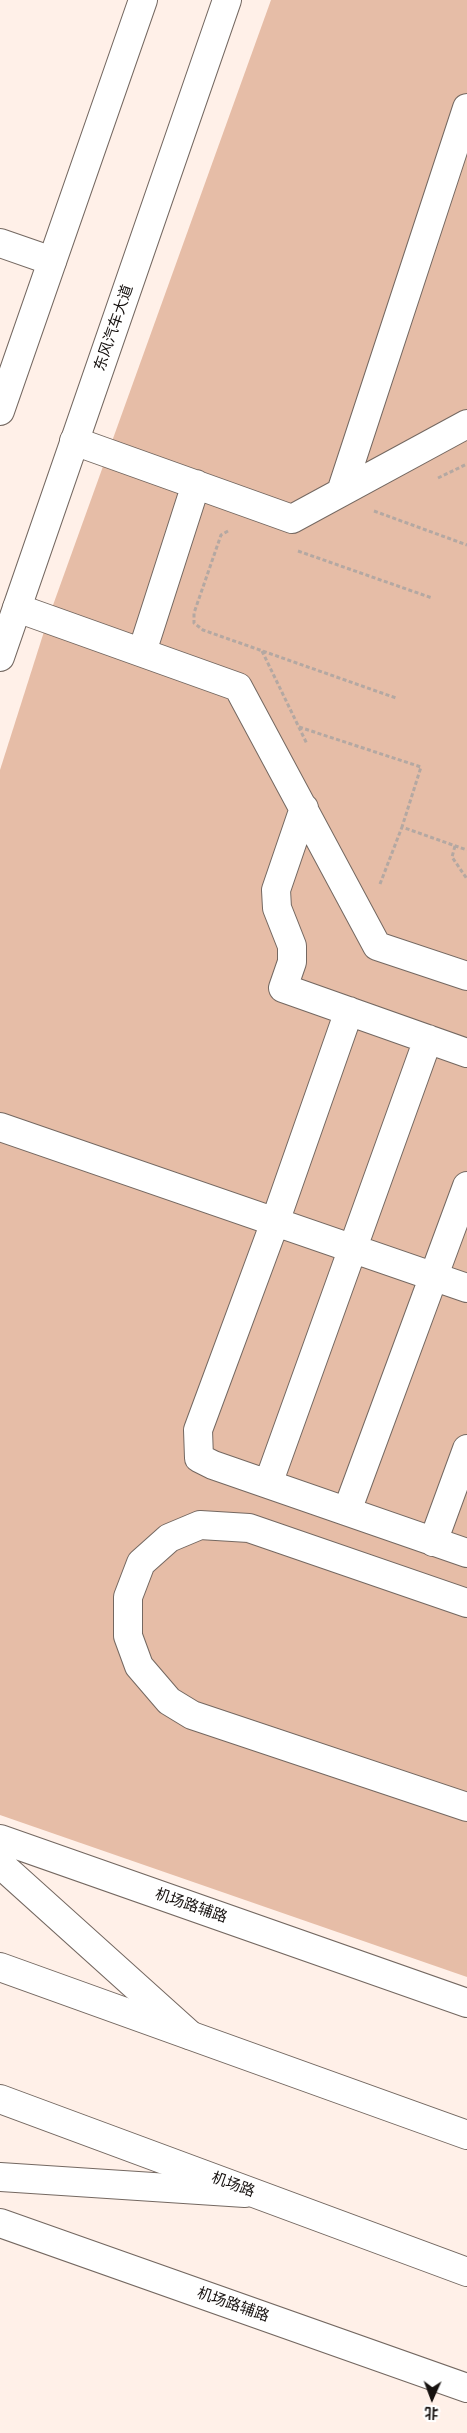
<!DOCTYPE html>
<meta charset="utf-8">
<style>
body{margin:0}
#map{position:relative;width:467px;height:2433px;overflow:hidden;background:#fff0e8;font-family:"PT Sans Narrow","Noto Sans SC",sans-serif}
canvas{display:block}
.north{position:absolute;left:407px;top:2373px;width:50px;height:50px;-webkit-text-stroke:4px #fff;paint-order:stroke;rotate:182deg;font-size:14px;font-weight:700;line-height:20px;text-align:center;color:#16110f}
.north::after{content:'';display:block;margin:auto;width:18px;height:22px;background:#16110f;clip-path:polygon(50% 0,100% 100%,50% 72%,0 100%)}
</style>
<div id="map">
<canvas width="467" height="2433"></canvas>
<div class="north">北</div>
</div>
<script>
const g = document.querySelector('canvas').getContext('2d');
g.lineJoin = 'round';
function paint(path, color) { g.fillStyle = color; g.fill(path, 'evenodd'); }
const toPath = rows => new Path2D(rows.map(r => 'M' + r).join(''));
function strokePath(path, color, width, dash) { g.strokeStyle = color; g.lineWidth = width; g.lineCap = dash ? 'butt' : 'round'; g.setLineDash(dash || []); g.stroke(path); }
function write(font, color, halo, rows, align = 'center') {
  g.font = font + ' "PT Sans Narrow","Noto Sans SC",sans-serif'; g.lineWidth = 4.5; g.setLineDash([]); g.textBaseline = 'middle'; g.strokeStyle = halo; g.fillStyle = color; for (const [text, x, y, turn = 0] of rows) {
    g.save(); g.translate(x, y); g.rotate((+turn || 0) * Math.PI / 180); g.textAlign = isNaN(turn) ? turn : align; if (halo) g.strokeText(text, 0, 0); g.fillText(text, 0, 0); g.restore();
  }
}
const green = toPath([
 [271,0,467,0,467,1977,0,1815,0,770,48,619]
]);
const path = toPath([
 [438,478,467,464],
 [374,511,467,545],
 [228,531,221,535,194,613,194,623,203,630,396,698],
 [298,551,432,598],
 [262,651,307,744],
 [299,727,421,767,402,827],
 [455,846,452,857,467,879],
 [380,884,402,827,467,850]
]);
const minor = toPath([
 [0,243,52,261],
 [74,441,292,519,467,424],
 [341,492,467,108],
 [17,608,238,687,377,946,467,976],
 [142,652,196,484],
 [304,808,276,890,277,908,292,946,292,962,283,988,467,1053],
 [349,1011,275,1222,198,1430,199,1458,213,1465,467,1553],
 [0,1127,467,1288],
 [268,1484,428,1039],
 [347,1511,467,1186],
 [433,1542,467,1449],
 [467,1603,249,1528,200,1525,169,1538,141,1563,128,1597,128,1636,139,1666,169,1701,192,1715,467,1807],
 [0,1839,467,2003],
 [0,1864,190,2035],
 [0,2177,245,2193],
 [0,2223,467,2388]
]);
const major = toPath([
 [0,411,143,0],
 [0,657,227,0]
]);
const highway = toPath([
 [0,1967,467,2135],
 [0,2099,467,2272]
]);
const streetNames = [
 ["东风汽车大道",114,328,-71],
 ["机场路辅路",191,1906,19],
 ["机场路",233,2185,20],
 ["机场路辅路",233,2305,19]
];
paint(green, '#e6bda7');
strokePath(minor, '#746861', 30);
strokePath(major, '#746861', 30);
strokePath(highway, '#746861', 30);
strokePath(path, '#b4a8a2', 3, [4, 2.5]);
strokePath(minor, '#fff', 28);
strokePath(major, '#fff', 28);
strokePath(highway, '#fff', 28);
write('15px', '#16110f', '#fff', streetNames);
</script>
